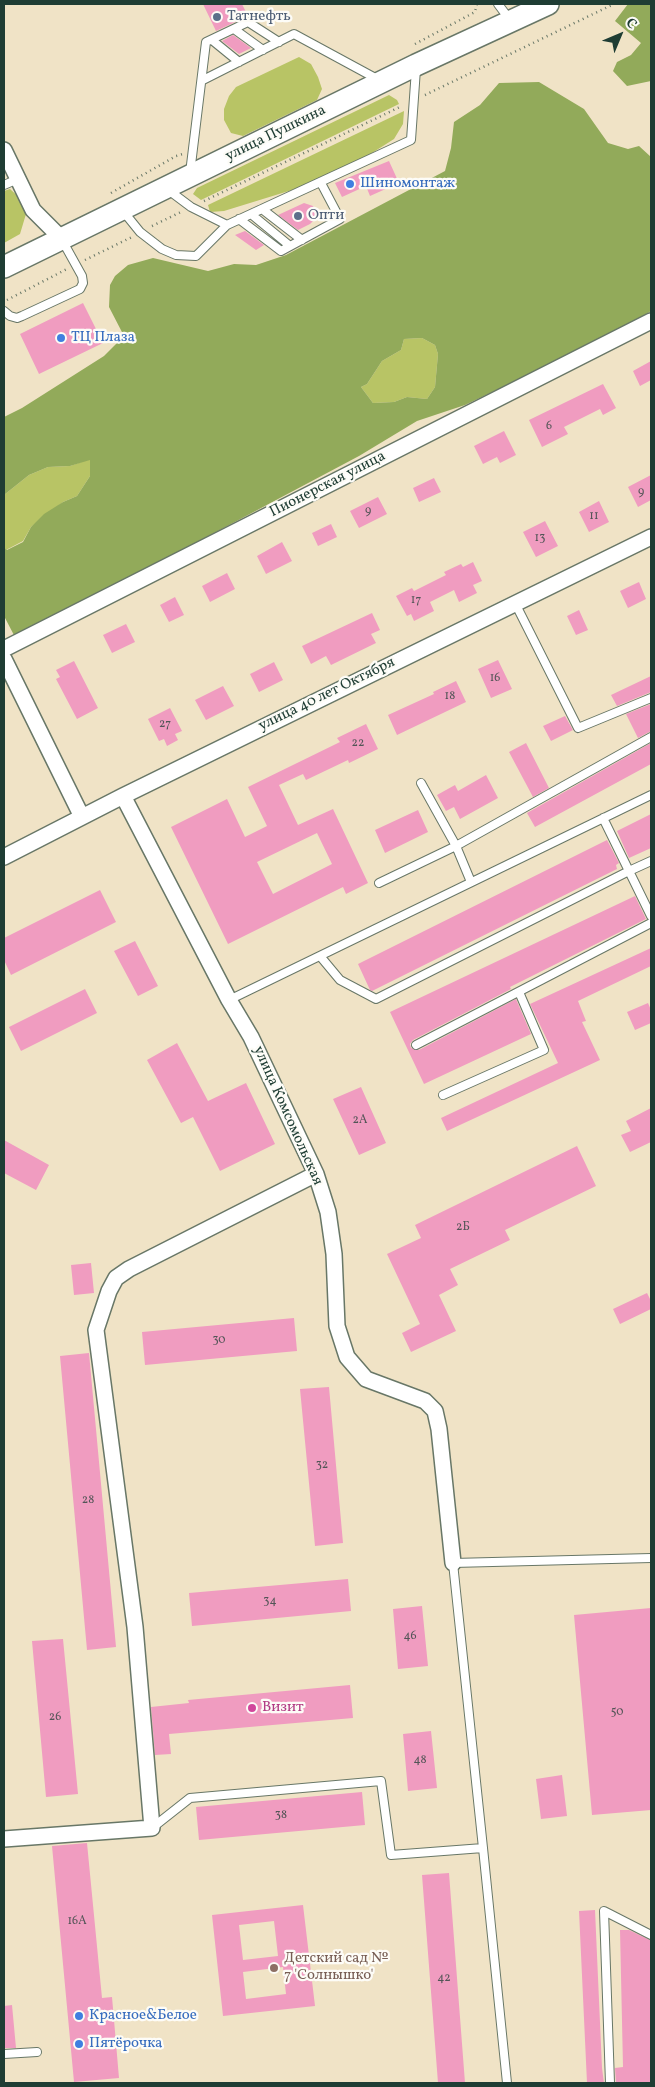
<!DOCTYPE html>
<meta charset="utf-8">
<style>
body{margin:0}
#map{position:relative;width:655px;height:2087px;overflow:hidden;background:#f0e3c6;font-family:Vollkorn,serif}
canvas{display:block}
.frame{position:absolute;inset:0;border:5px solid #1f3d34;pointer-events:none}
.north{position:absolute;left:595px;top:10px;width:50px;height:50px;-webkit-text-stroke:4px #fdfcf7;paint-order:stroke;rotate:45deg;font-size:14px;font-weight:700;line-height:20px;text-align:center;color:#1f3d34}
.north::after{content:'';display:block;margin:auto;width:18px;height:22px;background:#1f3d34;clip-path:polygon(50% 0,100% 100%,50% 72%,0 100%)}
</style>
<div id="map">
<canvas width="655" height="2087"></canvas>
<div class="frame"></div>
<div class="north">С</div>
</div>
<script>
const g = document.querySelector('canvas').getContext('2d');
g.lineJoin = 'round';
function paint(path, color) { g.fillStyle = color; g.fill(path, 'evenodd'); }
const toPath = rows => new Path2D(rows.map(r => 'M' + r).join(''));
function strokePath(path, color, width, dash) { g.strokeStyle = color; g.lineWidth = width; g.lineCap = dash ? 'butt' : 'round'; g.setLineDash(dash || []); g.stroke(path); }
function write(font, color, halo, rows, align = 'center') {
  g.font = font + ' Vollkorn,serif'; g.lineWidth = 4.5; g.setLineDash([]); g.textBaseline = 'middle'; g.strokeStyle = halo; g.fillStyle = color; for (const [text, x, y, turn = 0] of rows) {
    g.save(); g.translate(x, y); g.rotate((+turn || 0) * Math.PI / 180); g.textAlign = isNaN(turn) ? turn : align; if (halo) g.strokeText(text, 0, 0); g.fillText(text, 0, 0); g.restore();
  }
}
const green = toPath([
 [299,57,311,64,318,77,322,89,317,100,243,136,231,133,224,120,224,109,229,96,236,87],
 [389,95,397,100,399,104,201,200,193,194,197,188],
 [404,111,403,124,394,139,361,160,318,182,224,211,210,212,208,205],
 [10,189,22,200,26,214,20,234,4,243,4,191],
 [422,338,435,345,438,354,435,387,427,399,407,397,394,402,373,403,361,387,367,384,382,361,401,350,404,339],
 [90,459,90,476,77,496,63,502,31,527,23,541,6,550,4,548,4,495,29,475,48,467,70,466]
]);
const forest = toPath([
 [628,4,651,4,651,81,627,86,613,71,617,62,631,55,641,43,615,21],
 [539,82,584,109,608,143,628,149,639,146,651,157,651,311,606,338,465,405,417,421,359,456,199,541,166,563,16,639,4,616,4,548,7,550,23,542,31,527,44,514,63,502,77,496,90,476,90,460,70,466,48,467,29,475,4,495,4,417,22,408,104,356,124,336,109,307,110,285,115,276,128,265,153,258,208,271,234,264,256,265,286,255,445,171,451,148,454,122,480,105,499,83],
 [422,338,435,345,438,354,435,387,427,399,407,397,394,402,373,403,361,387,367,384,382,361,401,350,404,339]
]);
const building = toPath([
 [203,4,242,4,248,16,216,31],
 [233,35,251,48,239,54,222,41],
 [389,161,399,183,370,196,366,186,342,197,335,183],
 [304,203,313,206,315,209,316,218,310,224,298,230,278,215],
 [245,231,264,245,256,250,235,235],
 [83,303,103,343,39,374,20,334],
 [651,361,651,380,640,386,633,371],
 [603,384,616,408,603,415,600,409,564,427,568,434,542,447,529,420],
 [504,431,516,455,500,463,497,457,483,464,474,446],
 [651,475,651,500,638,507,628,487],
 [434,478,441,492,419,502,413,488],
 [378,497,387,514,359,528,350,511],
 [599,501,609,522,589,532,579,512],
 [545,521,558,546,536,557,523,532],
 [331,524,337,537,318,546,312,533],
 [282,542,292,561,266,574,257,556],
 [473,562,482,581,473,585,477,593,459,602,454,590,430,602,434,611,414,621,411,614,407,616,396,596,412,588,414,591,446,575,444,572,461,564,463,567],
 [227,573,235,589,210,602,202,586],
 [639,582,646,599,628,608,620,591],
 [175,597,184,615,169,622,160,605],
 [579,610,588,630,576,635,567,616],
 [372,613,380,630,371,634,376,643,331,665,326,656,311,664,302,646],
 [126,624,135,642,112,653,103,635],
 [498,660,512,689,491,698,478,669],
 [74,661,98,708,77,719,56,679,60,677,56,670],
 [274,662,283,680,259,692,250,674],
 [651,676,651,692,617,706,611,695],
 [456,681,466,702,397,735,388,715,434,694,433,692],
 [223,686,234,706,206,720,195,700],
 [651,704,651,731,638,738,626,714],
 [170,708,182,731,175,734,178,740,167,746,164,739,159,741,148,719],
 [565,716,573,730,551,741,543,726],
 [366,724,378,749,349,763,348,760,306,780,303,774,279,785,298,825,333,809,368,883,346,894,343,887,228,944,171,827,227,799,245,837,267,826,248,787,340,742,337,738],
 [317,833,332,864,273,894,257,862],
 [526,743,549,788,533,797,509,752],
 [651,743,651,764,535,827,527,813],
 [486,775,498,798,460,819,454,807,446,811,437,795,455,785,458,791],
 [418,810,428,832,385,853,375,830],
 [651,814,651,848,629,858,617,831],
 [607,840,619,863,616,865,617,869,372,991,370,990,358,964],
 [100,890,116,922,11,975,4,960,4,938],
 [635,896,646,919,510,987,511,989,413,1040,410,1044,411,1048,419,1050,516,999,531,1034,424,1084,390,1012],
 [135,941,158,986,138,996,114,951],
 [651,948,651,966,578,1001,586,1021,582,1022,600,1060,447,1131,441,1118,558,1063,530,1004],
 [85,989,97,1013,21,1051,9,1027],
 [648,1003,651,1010,651,1023,635,1030,627,1012],
 [177,1043,208,1101,246,1083,275,1144,220,1171,193,1117,181,1123,147,1060],
 [361,1087,386,1143,359,1155,333,1099],
 [651,1108,651,1142,630,1152,621,1135,631,1131,626,1121],
 [4,1140,49,1165,36,1190,4,1173],
 [577,1146,596,1186,505,1230,510,1240,450,1269,458,1285,439,1295,456,1331,411,1352,402,1333,420,1324,387,1254,421,1238,415,1225],
 [91,1263,94,1293,74,1295,71,1265],
 [647,1293,651,1301,651,1309,620,1324,613,1309],
 [294,1318,297,1351,145,1365,142,1332],
 [89,1353,116,1647,87,1650,60,1356],
 [329,1387,343,1543,315,1546,300,1389],
 [348,1579,351,1611,192,1626,189,1593],
 [422,1606,428,1666,398,1669,393,1609],
 [651,1608,651,1810,592,1815,574,1615],
 [63,1639,78,1794,46,1797,32,1641],
 [350,1685,353,1718,169,1734,171,1754,155,1755,151,1707,189,1703,188,1700],
 [431,1731,437,1788,408,1791,403,1734],
 [562,1775,567,1816,541,1819,536,1779],
 [362,1792,365,1825,199,1840,196,1807],
 [87,1843,102,1998,112,1997,119,2078,74,2082,52,1846],
 [449,1873,465,2083,438,2083,422,1875],
 [303,1905,315,2006,223,2016,212,1915],
 [274,1921,278,1956,243,1960,239,1925],
 [283,1967,286,1994,246,1999,243,1972],
 [595,1910,602,2068,604,2083,587,2083,579,1911],
 [620,1930,629,1930,650,1940,651,2083,616,2083,615,2068,623,2067],
 [12,2005,16,2048,4,2048,4,2006]
]);
const path = toPath([
 [415,44,475,12,477,4],
 [425,95,614,4],
 [111,193,176,156,183,154],
 [204,201,402,106],
 [152,226,181,212],
 [85,260,132,237],
 [7,300,67,269]
]);
const service = toPath([
 [498,4,510,20],
 [234,29,263,50],
 [212,40,239,62],
 [203,80,294,34,379,80],
 [190,173,206,42,248,22,279,42],
 [4,185,18,179],
 [167,189,191,207,227,225,411,140,416,69],
 [262,209,302,240],
 [123,211,140,232,162,249,176,255,196,256,227,225],
 [251,214,290,246],
 [239,219,281,251,340,219,321,183],
 [4,311,10,316,17,318,22,316,80,289,83,283,82,276,62,240],
 [515,603,578,728,651,698],
 [421,783,456,846,471,882],
 [651,861,629,871,651,916],
 [379,883,456,846,651,737],
 [320,956,340,980,376,999,629,871,603,818],
 [229,1000,651,795],
 [416,1045,651,923],
 [443,1095,544,1050,519,992],
 [152,1828,190,1798,381,1781,391,1855,483,1848,453,1563,651,1558],
 [483,1848,507,2083],
 [4,2054,37,2052],
 [610,2083,604,1911,651,1935]
]);
const minor = toPath([
 [4,150,33,210,61,238],
 [4,649,651,321],
 [4,659,82,817],
 [123,796,229,1000,251,1037,316,1174,328,1212,334,1254,337,1326,347,1357,366,1379,425,1401,435,1411,439,1429,453,1563],
 [4,857,123,796,651,537],
 [4,1839,152,1828,135,1627,96,1330,109,1291,116,1278,129,1269,316,1174]
]);
const secondary = toPath([
 [4,267,416,65,548,4]
]);
const markers = [
 [217,17,5,"#5c6f8a"],
 [350,184,5,"#3f7fe0"],
 [298,216,5,"#5c6f8a"],
 [61,338,5,"#3f7fe0"],
 [252,1708,5,"#d1479c"],
 [274,1968,5,"#8d6e63"],
 [79,2016,5,"#3f7fe0"],
 [79,2044,5,"#3f7fe0"]
];
const numberNames = [
 ["6",549,427],
 ["9",641,493],
 ["9",368,512],
 ["11",594,517],
 ["13",540,539],
 ["17",416,601],
 ["16",495,679],
 ["18",450,697],
 ["27",165,725],
 ["22",358,744],
 ["2А",360,1121],
 ["2Б",463,1228],
 ["30",219,1341],
 ["32",322,1466],
 ["28",88,1501],
 ["34",270,1602],
 ["46",410,1637],
 ["50",617,1713],
 ["26",55,1718],
 ["48",420,1761],
 ["38",281,1816],
 ["16А",77,1922],
 ["42",444,1979]
];
const serviceNames = [
 ["Татнефть",227,17],
 ["Опти",308,216]
];
const streetNames = [
 ["улица Пушкина",276,134,-26],
 ["Пионерская улица",328,485,-27],
 ["улица 40 лет Октября",327,695,-26],
 ["улица Комсомольская",287,1116,66]
];
const shopNames = [
 ["Шиномонтаж",360,184],
 ["ТЦ Плаза",71,338],
 ["Красное&Белое",89,2016],
 ["Пятёрочка",89,2044]
];
const hotelNames = [
 ["Визит",262,1708]
];
const educationNames = [
 ["Детский сад №",284,1959],
 ["7 'Солнышко'",284,1976]
];
paint(green, '#b8c465');
paint(forest, '#92aa5a');
paint(building, '#f09cc0');
strokePath(service, '#687767', 10);
strokePath(minor, '#687767', 18);
strokePath(secondary, '#687767', 24);
strokePath(path, '#687767', 2.5, [1, 4]);
strokePath(service, '#fff', 8);
strokePath(minor, '#fff', 15);
strokePath(secondary, '#fff', 21);
for (const [x, y, r, color] of markers) { const dot = new Path2D(); dot.arc(x, y, r, 0, 2 * Math.PI); g.fillStyle = color; g.fill(dot); strokePath(dot, '#fdfcf7', 2); }
write('12px', '#535557', null, numberNames);
write('15px', '#4e5e75', '#fdfcf7', serviceNames, 'left');
write('15px', '#1f3d34', '#fdfcf7', streetNames);
write('15px', '#366cbe', '#fdfcf7', shopNames, 'left');
write('15px', '#b23c85', '#fdfcf7', hotelNames, 'left');
write('15px', '#785e54', '#fdfcf7', educationNames, 'left');
</script>
